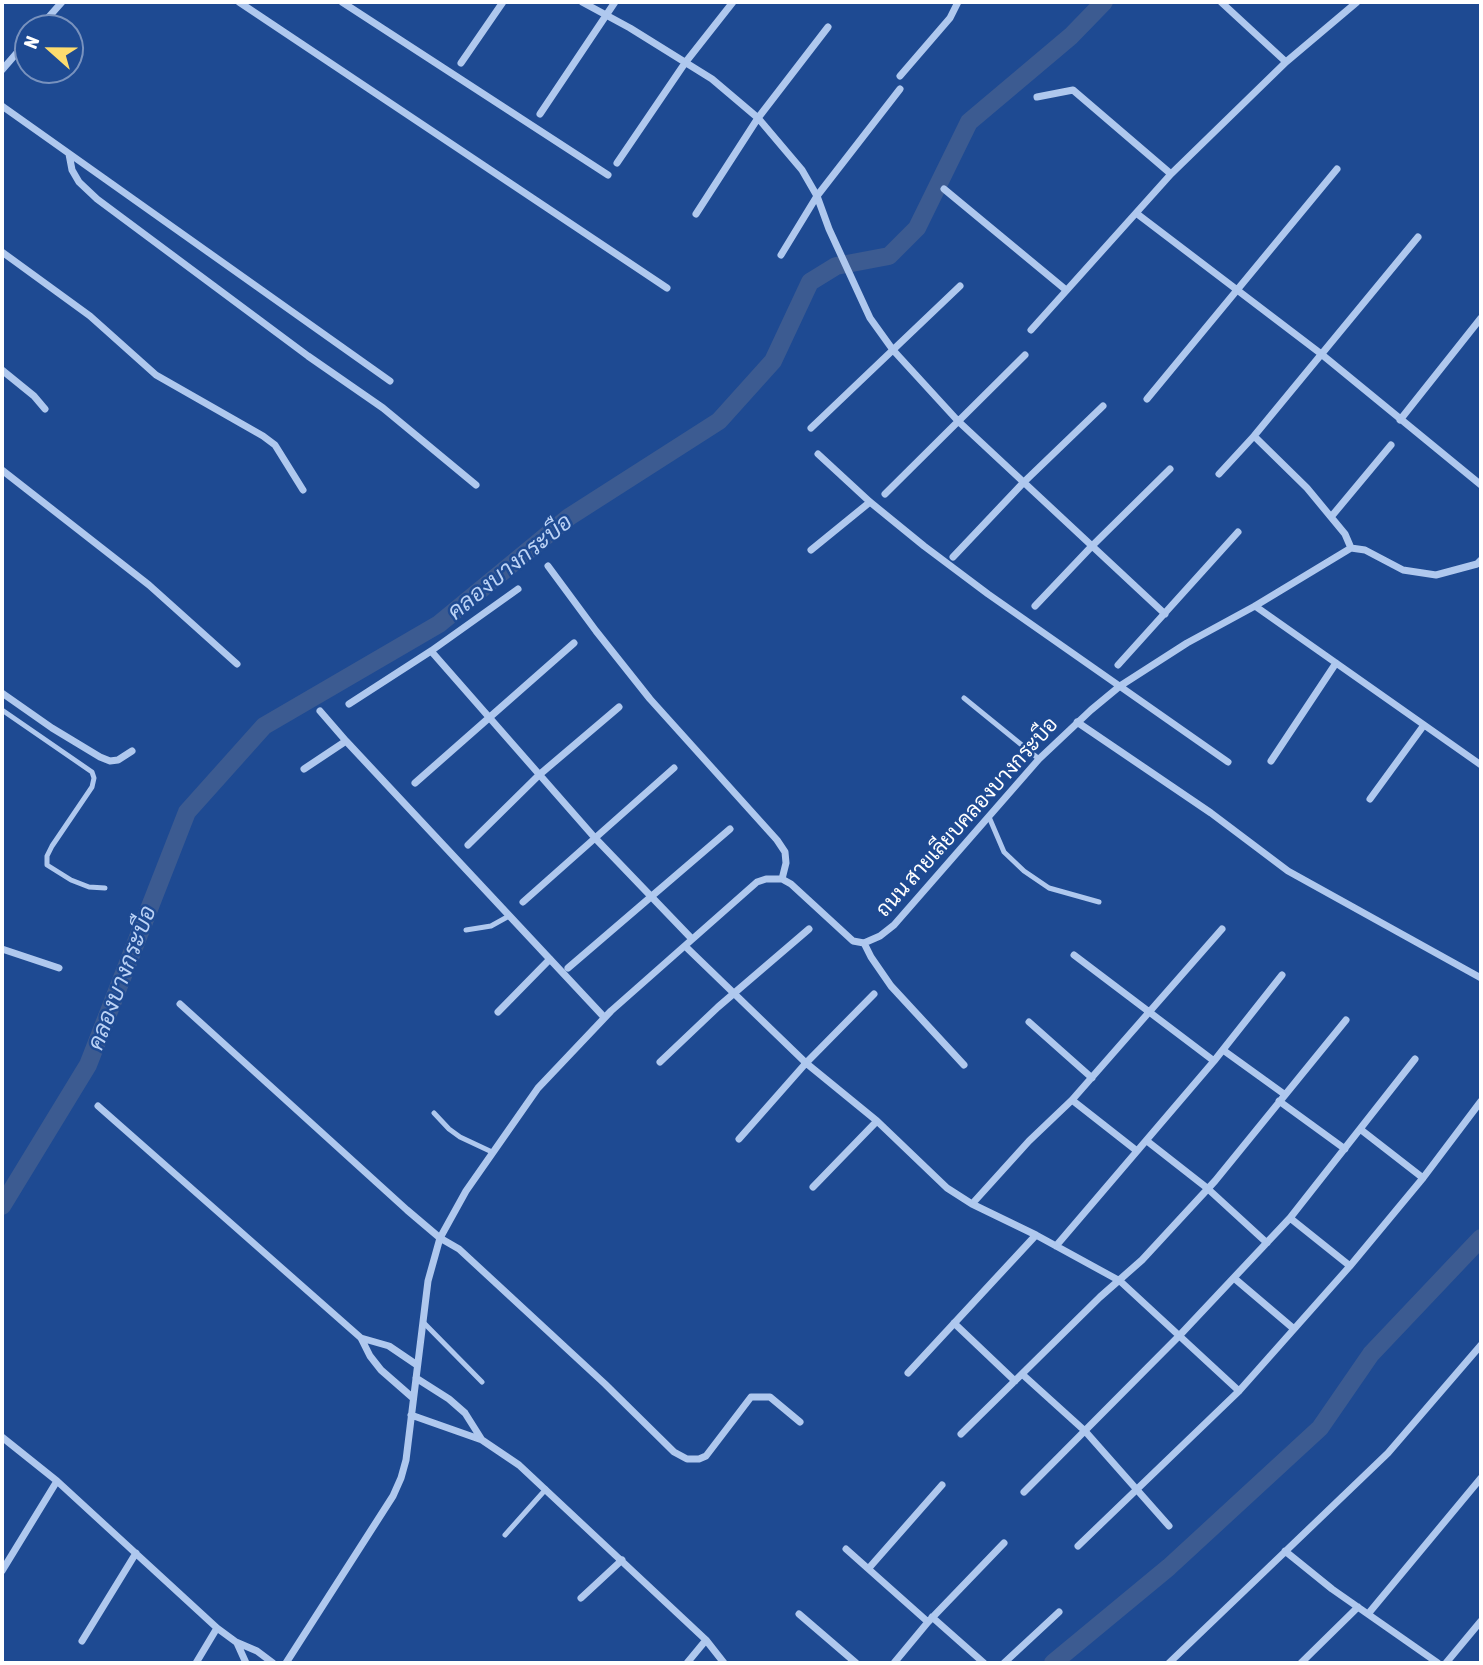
<!DOCTYPE html>
<meta charset="utf-8">
<style>
body{margin:0}
#map{position:relative;width:1483px;height:1665px;overflow:hidden;background:#1e4a92;font-family:"Asap Condensed",sans-serif}
canvas{display:block}
.frame{position:absolute;inset:0;border:4px solid #fff;pointer-events:none}
.north{position:absolute;left:14px;top:14px;width:70px;height:70px;box-sizing:border-box;background:#1e4a92;border:2px solid #7892be;border-radius:50%;rotate:291deg;font-size:19px;font-weight:700;line-height:28px;text-align:center;color:#fff}
.north::after{content:'';display:block;margin:auto;width:24px;height:32px;background:#fddc6e;clip-path:polygon(50% 0,100% 100%,50% 72%,0 100%)}
</style>
<div id="map">
<canvas width="1483" height="1665"></canvas>
<div class="frame"></div>
<div class="north">N</div>
</div>
<script>
const g = document.querySelector('canvas').getContext('2d');
g.lineJoin = 'round';
const toPath = rows => new Path2D(rows.map(r => 'M' + r).join(''));
function strokePath(path, color, width, dash) { g.strokeStyle = color; g.lineWidth = width; g.lineCap = dash ? 'butt' : 'round'; g.setLineDash(dash || []); g.stroke(path); }
function write(font, color, halo, rows, align = 'center') {
  g.font = font + ' "Asap Condensed",Sarabun,sans-serif'; g.lineWidth = 5; g.setLineDash([]); g.textBaseline = 'middle'; g.strokeStyle = halo; g.fillStyle = color; for (const [text, x, y, turn = 0] of rows) {
    g.save(); g.translate(x, y); g.rotate((+turn || 0) * Math.PI / 180); g.textAlign = isNaN(turn) ? turn : align; if (halo) g.strokeText(text, 0, 0); g.fillText(text, 0, 0); g.restore();
  }
}
const canal = toPath([
 [2,1206,88,1065,187,812,264,726,439,624,569,517,719,421,773,361,810,282,836,266,889,256,917,228,969,122,1071,36,1104,2],
 [1053,1663,1169,1567,1320,1428,1371,1354,1481,1238]
]);
const service = toPath([
 [964,698,1039,759],
 [2,710,92,772,94,778,92,787,52,846,47,856,47,865,71,880,89,887,105,888],
 [989,817,1004,852,1024,871,1049,888,1099,902],
 [466,930,491,926,509,916],
 [434,1113,449,1129,460,1137,492,1152],
 [423,1322,482,1382],
 [505,1535,546,1489]
]);
const minor = toPath([
 [239,2,667,288],
 [342,2,608,175],
 [582,2,630,28,712,79,758,118,802,170,817,196,829,229,870,318,893,350,958,421,1165,614],
 [1221,2,1286,62],
 [39,28,62,2],
 [461,63,503,2],
 [2,70,28,40],
 [900,76,950,18,958,2],
 [1037,97,1073,90,1171,174],
 [2,106,390,381],
 [540,114,615,2],
 [69,154,72,170,79,182,97,199,308,356,383,408,476,485],
 [617,163,685,63,733,2],
 [944,189,1066,290],
 [1136,213,1320,353,1481,485],
 [696,214,758,118,828,27],
 [2,252,90,316,156,375,263,436,275,445,303,490],
 [781,255,817,196,900,89],
 [1031,330,1171,174,1286,62,1357,2],
 [2,370,34,396,45,409],
 [1147,399,1337,169],
 [1400,420,1481,318],
 [811,428,960,286],
 [1254,436,1307,488,1345,534,1351,548],
 [818,454,870,502,924,546,988,594,1228,762],
 [2,470,149,585,237,664],
 [1219,474,1254,436,1418,237],
 [885,494,1025,355],
 [1331,517,1391,445],
 [811,550,870,502],
 [953,557,1024,482,1103,406],
 [548,566,596,631,650,699,777,840,785,852,786,863,782,879],
 [1035,606,1092,546,1170,469],
 [1255,606,1481,765],
 [431,651,595,838,692,939],
 [1118,665,1238,532],
 [2,693,52,728,100,757,110,761,118,760,132,751],
 [349,704,431,651,518,589],
 [320,711,346,741],
 [1077,722,1211,813,1288,871,1481,978],
 [1271,761,1336,663],
 [304,769,346,741,604,1017],
 [415,783,574,643],
 [1370,799,1424,725],
 [468,845,539,775,619,707],
 [523,902,674,768],
 [864,943,871,957,891,986,964,1065],
 [685,946,806,1063,877,1121,947,1188,972,1204,1036,1235,1120,1281,1239,1391],
 [2,949,59,968],
 [1074,955,1214,1061],
 [568,968,730,829],
 [180,1004,407,1210,440,1238,459,1249,605,1384,674,1452,687,1459,699,1459,706,1456,751,1397,770,1397,800,1422],
 [498,1012,550,959],
 [1029,1022,1092,1078],
 [1223,1050,1284,1094],
 [660,1062,718,1007,809,929],
 [1072,1100,1137,1151],
 [1279,1101,1345,1149],
 [98,1106,361,1338,370,1356,381,1370,413,1398],
 [1360,1129,1423,1178],
 [739,1139,806,1063,874,994],
 [1147,1141,1207,1188,1267,1243],
 [813,1187,877,1121],
 [972,1204,1029,1141,1072,1100,1222,929],
 [1290,1218,1350,1266],
 [1056,1246,1214,1061,1282,975],
 [1234,1278,1294,1329],
 [954,1323,1015,1381],
 [361,1338,389,1346,417,1365],
 [908,1373,1036,1235],
 [1022,1374,1085,1431,1169,1526],
 [416,1378,449,1399,465,1413,482,1440],
 [411,1415,482,1440,519,1465,706,1640,724,1663],
 [961,1434,1100,1297,1142,1260,1215,1181,1346,1020],
 [2,1437,57,1481,217,1628,236,1642,257,1651,273,1663],
 [1024,1492,1179,1336,1290,1218,1415,1059],
 [1078,1546,1239,1391,1350,1266,1423,1178,1481,1101],
 [846,1549,928,1622],
 [1285,1551,1332,1589,1438,1663],
 [869,1568,942,1485],
 [2,1571,57,1481],
 [581,1598,622,1560],
 [799,1614,856,1663],
 [1368,1614,1481,1478],
 [932,1617,984,1663],
 [82,1641,136,1553],
 [237,1643,246,1663],
 [196,1663,217,1628],
 [286,1663,393,1496,401,1478,406,1460,428,1281,440,1238,466,1191,538,1088,611,1011,757,882,766,879,782,879,791,884,853,941,864,943,880,936,894,925,1039,759,1091,710,1120,686,1187,643,1255,606,1351,548,1365,550,1403,570,1436,575,1477,564,1481,560],
 [687,1663,706,1640],
 [894,1663,928,1622,1004,1543],
 [1004,1663,1059,1612],
 [1169,1663,1388,1453,1481,1345],
 [1301,1663,1358,1607],
 [1446,1663,1481,1621]
]);
const streetNames = [
 ["ถนน สายเลียบคลองบางกระบือ",967,817,-48]
];
const waterNames = [
 ["คลองบางกระบือ",510,567,-39],
 ["คลองบางกระบือ",122,978,-69]
];
strokePath(canal, '#3c5b91', 18);
strokePath(service, '#afc8ee', 5);
strokePath(minor, '#afc8ee', 7);
write('21px', '#fff', '#1e4a92', streetNames);
write('italic 23px', '#bbd2f5', '#1e4a92', waterNames);
</script>
